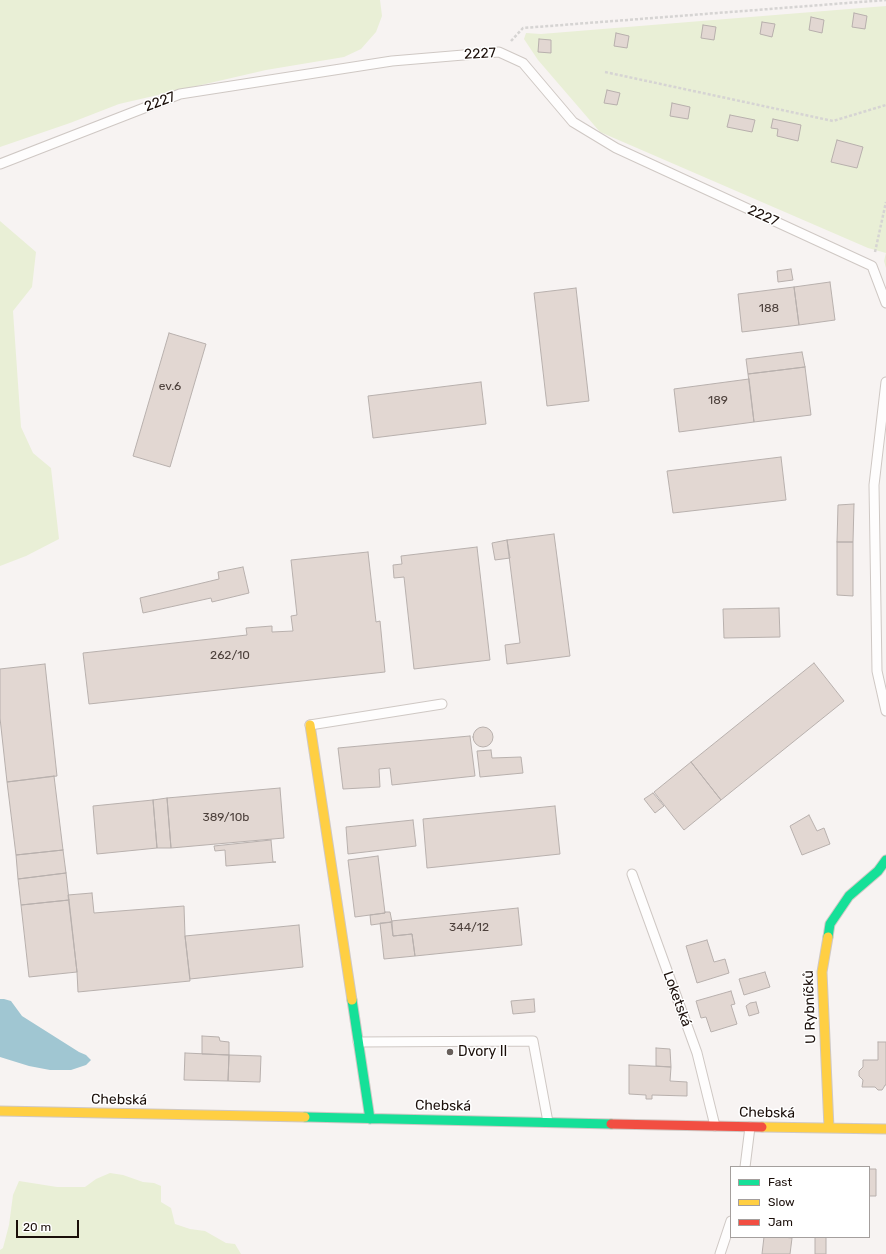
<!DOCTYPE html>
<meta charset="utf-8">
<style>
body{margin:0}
#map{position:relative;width:886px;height:1254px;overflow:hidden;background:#f7f3f2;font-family:Rubik,sans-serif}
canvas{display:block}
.legend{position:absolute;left:730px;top:1166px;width:140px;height:72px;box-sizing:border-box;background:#fff;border:1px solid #a49f9d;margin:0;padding:5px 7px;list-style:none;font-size:12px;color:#1b0f0a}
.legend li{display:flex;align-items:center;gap:8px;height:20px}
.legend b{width:20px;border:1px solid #a49f9d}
.scale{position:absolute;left:16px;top:1220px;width:63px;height:18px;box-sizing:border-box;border:2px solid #1b0f0a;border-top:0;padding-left:5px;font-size:12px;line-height:14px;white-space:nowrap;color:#1b0f0a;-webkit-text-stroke:3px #fff;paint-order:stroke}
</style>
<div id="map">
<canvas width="886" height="1254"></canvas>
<ul class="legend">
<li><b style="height:5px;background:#16e098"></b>Fast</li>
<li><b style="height:5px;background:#ffcf43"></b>Slow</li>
<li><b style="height:5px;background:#f24e42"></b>Jam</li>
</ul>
<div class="scale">20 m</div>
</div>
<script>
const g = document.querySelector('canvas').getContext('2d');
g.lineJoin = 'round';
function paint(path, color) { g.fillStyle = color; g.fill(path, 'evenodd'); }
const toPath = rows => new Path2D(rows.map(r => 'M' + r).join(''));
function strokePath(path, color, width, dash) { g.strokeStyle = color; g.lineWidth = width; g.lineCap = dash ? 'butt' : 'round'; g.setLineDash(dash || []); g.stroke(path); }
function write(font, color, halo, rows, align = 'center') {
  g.font = font + ' Rubik,sans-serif'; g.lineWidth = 3; g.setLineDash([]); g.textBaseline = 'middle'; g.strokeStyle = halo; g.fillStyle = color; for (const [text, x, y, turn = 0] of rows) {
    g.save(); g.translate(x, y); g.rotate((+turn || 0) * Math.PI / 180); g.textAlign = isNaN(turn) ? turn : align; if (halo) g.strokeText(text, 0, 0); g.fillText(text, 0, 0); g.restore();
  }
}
const green = toPath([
 [0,0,380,0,382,16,376,32,361,49,344,57,266,70,119,104,70,123,0,147],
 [886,6,886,268,884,261,886,253,868,248,600,132,538,60,524,39,526,33,541,34],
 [0,221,36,252,32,287,13,311,21,427,33,453,51,468,59,539,26,556,0,566],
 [110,1173,123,1175,143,1182,154,1183,161,1186,161,1202,171,1208,175,1224,190,1229,205,1231,226,1243,235,1244,241,1254,0,1254,0,1250,3,1248,9,1225,13,1195,19,1181,57,1187,85,1187,96,1179]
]);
const water = toPath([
 [0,999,4,999,11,1001,22,1016,79,1052,86,1055,91,1060,86,1065,71,1070,50,1070,29,1066,0,1057]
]);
const building = toPath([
 [854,13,867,16,865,29,852,27,854,13],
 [811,17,824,20,822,33,809,30,811,17],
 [762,22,775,24,772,37,760,34,762,22],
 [703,25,716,27,714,40,701,38,703,25],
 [616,33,629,36,627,48,614,46,616,33],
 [539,39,551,40,551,53,538,52,539,39],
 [607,90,620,93,617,105,604,103,607,90],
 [672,103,690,107,688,119,670,116,672,103],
 [730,115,755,120,752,132,727,127,730,115],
 [773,119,801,125,798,141,777,136,778,129,771,128,773,119],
 [837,140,863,147,857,168,831,162,837,140],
 [791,269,793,280,778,282,777,271,791,269],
 [830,282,835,320,799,325,794,287,830,282],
 [794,287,799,325,742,332,738,294,794,287],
 [576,288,589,401,547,406,534,293,576,288],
 [169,333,206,344,170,467,133,456,169,333],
 [802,352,805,367,748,374,746,359,802,352],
 [805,367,811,415,754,422,748,374,805,367],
 [749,379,754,422,679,432,674,389,749,379],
 [481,382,486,424,373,438,368,396,481,382],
 [781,457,786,500,673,513,667,471,781,457],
 [854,504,853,542,837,542,838,505,854,504],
 [554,534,570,656,507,664,505,645,520,643,507,540,554,534],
 [507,540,510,558,495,560,492,543,507,540],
 [837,542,853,542,853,596,837,595,837,542],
 [477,547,490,660,414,669,404,577,394,578,393,565,402,564,401,556,477,547],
 [368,552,376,622,380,621,385,672,89,704,83,653,247,635,246,628,272,626,272,632,293,631,291,616,297,615,291,560,368,552],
 [243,567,249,593,212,602,211,598,143,613,140,598,219,579,218,572,243,567],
 [779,608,780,637,724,638,723,609,779,608],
 [814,663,844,701,721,800,691,762,814,663],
 [45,664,57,776,7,782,0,718,0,669,45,664],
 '473 737a10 10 0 1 1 20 0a10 10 0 1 1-20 0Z',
 [470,736,475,776,392,785,390,768,379,769,380,787,343,789,338,748,470,736],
 [491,750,492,758,521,757,523,773,480,777,477,751,491,750],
 [691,762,721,800,684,830,654,792,691,762],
 [54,776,63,850,16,855,7,782,54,776],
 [280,788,284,838,171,848,167,798,280,788],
 [653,793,664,806,655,813,644,799,653,793],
 [167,798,171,848,157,848,153,800,167,798],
 [153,800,157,848,97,854,93,806,153,800],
 [555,806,560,854,427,868,423,819,555,806],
 [809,815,817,831,824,828,830,844,802,855,790,826,809,815],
 [413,820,416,846,348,854,346,827,413,820],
 [271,840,273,862,276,862,226,866,225,850,215,851,214,846,271,840],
 [63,850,66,873,18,879,16,855,63,850],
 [378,856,385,913,355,917,348,860,378,856],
 [66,873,69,900,21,905,18,879,66,873],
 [92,893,94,913,184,906,185,936,190,981,78,992,77,972,68,895,92,893],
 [69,900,77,972,29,977,21,905,69,900],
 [518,908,522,945,415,956,412,934,393,936,391,921,518,908],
 [385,912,390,912,392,922,371,925,370,915,385,913,385,912],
 [392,922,393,936,412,934,415,956,384,959,380,923,392,922],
 [299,925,303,967,190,979,185,936,299,925],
 [707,940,714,962,725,959,729,973,697,983,686,946,707,940],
 [765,972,770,987,744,995,739,979,765,972],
 [731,991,735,1004,731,1005,737,1024,711,1032,706,1017,701,1018,696,1001,731,991],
 [534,999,535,1012,513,1014,511,1001,534,999],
 [756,1002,759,1013,749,1016,746,1006,750,1003,756,1002],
 [202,1036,219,1037,220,1041,229,1042,229,1055,202,1054,202,1036],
 [878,1042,886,1042,886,1085,885,1085,884,1087,882,1090,878,1090,875,1087,862,1087,863,1080,859,1076,859,1071,863,1067,863,1060,878,1060,878,1042],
 [656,1048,670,1049,671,1067,656,1066,656,1048],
 [185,1053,229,1055,228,1081,184,1080,185,1053],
 [229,1055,261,1056,260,1082,228,1081,229,1055],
 [629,1065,671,1067,670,1081,687,1082,687,1096,652,1095,652,1099,646,1099,646,1095,629,1094,629,1065],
 [869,1169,876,1169,876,1196,869,1196,869,1169],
 [764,1237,783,1237,792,1238,790,1254,762,1254,764,1237],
 [815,1237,826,1237,826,1254,815,1254,815,1237]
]);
const path = toPath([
 [511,41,523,28,886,0],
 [605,72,833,121,886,105],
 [875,252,886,202]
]);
const lane = toPath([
 [0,164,180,94,392,61,499,52,523,63,573,122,616,148,872,266,886,303],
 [886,382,874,485,877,671,886,711],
 [310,725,442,704],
 [632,874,697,1053,715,1126],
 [358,1042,533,1041,548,1122],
 [745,1167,750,1127],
 [720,1254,731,1221]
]);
const fast = toPath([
 [828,937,830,924,849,896,878,871,886,860],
 [352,1000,370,1119],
 [305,1117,611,1124]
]);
const slow = toPath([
 [310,725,352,1000],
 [828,937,822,972,829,1128],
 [0,1111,305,1117],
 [762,1127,886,1129]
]);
const jam = toPath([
 [611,1124,762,1127]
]);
const markers = [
 [450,1052,4,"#685f5b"]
];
const numberNames = [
 ["188",769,309],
 ["ev.6",170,387],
 ["189",718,401],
 ["262/10",230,656],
 ["389/10b",226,818],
 ["344/12",469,928]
];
const streetNames = [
 ["2227",480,54,-3],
 ["2227",160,102,-21],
 ["2227",763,216,25],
 ["Loketská",677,999,70],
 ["U Rybníčků",810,1007,-92],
 ["Chebská",119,1100,1],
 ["Chebská",443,1106,1],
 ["Chebská",767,1113,1]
];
const poiNames = [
 ["Dvory II",458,1052]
];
paint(green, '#e9efd6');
paint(water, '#a0c6d2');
paint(building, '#e2d7d2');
strokePath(building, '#b8b0ad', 1);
strokePath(lane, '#cfc8c4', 11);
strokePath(fast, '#cfc8c4', 11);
strokePath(slow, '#cfc8c4', 11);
strokePath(jam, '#cfc8c4', 11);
strokePath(path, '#d6d4d3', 2.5, [3, 2]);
strokePath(lane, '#fefdfd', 9);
strokePath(fast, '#16e098', 9);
strokePath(slow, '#ffcf43', 9);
strokePath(jam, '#f24e42', 9);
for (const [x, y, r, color] of markers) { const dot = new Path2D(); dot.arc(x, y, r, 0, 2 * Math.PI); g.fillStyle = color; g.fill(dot); strokePath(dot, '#fff', 1.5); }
write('12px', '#4d413c', null, numberNames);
write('14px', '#1b0f0a', '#fff', streetNames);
write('14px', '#1b0f0a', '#fff', poiNames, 'left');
</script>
